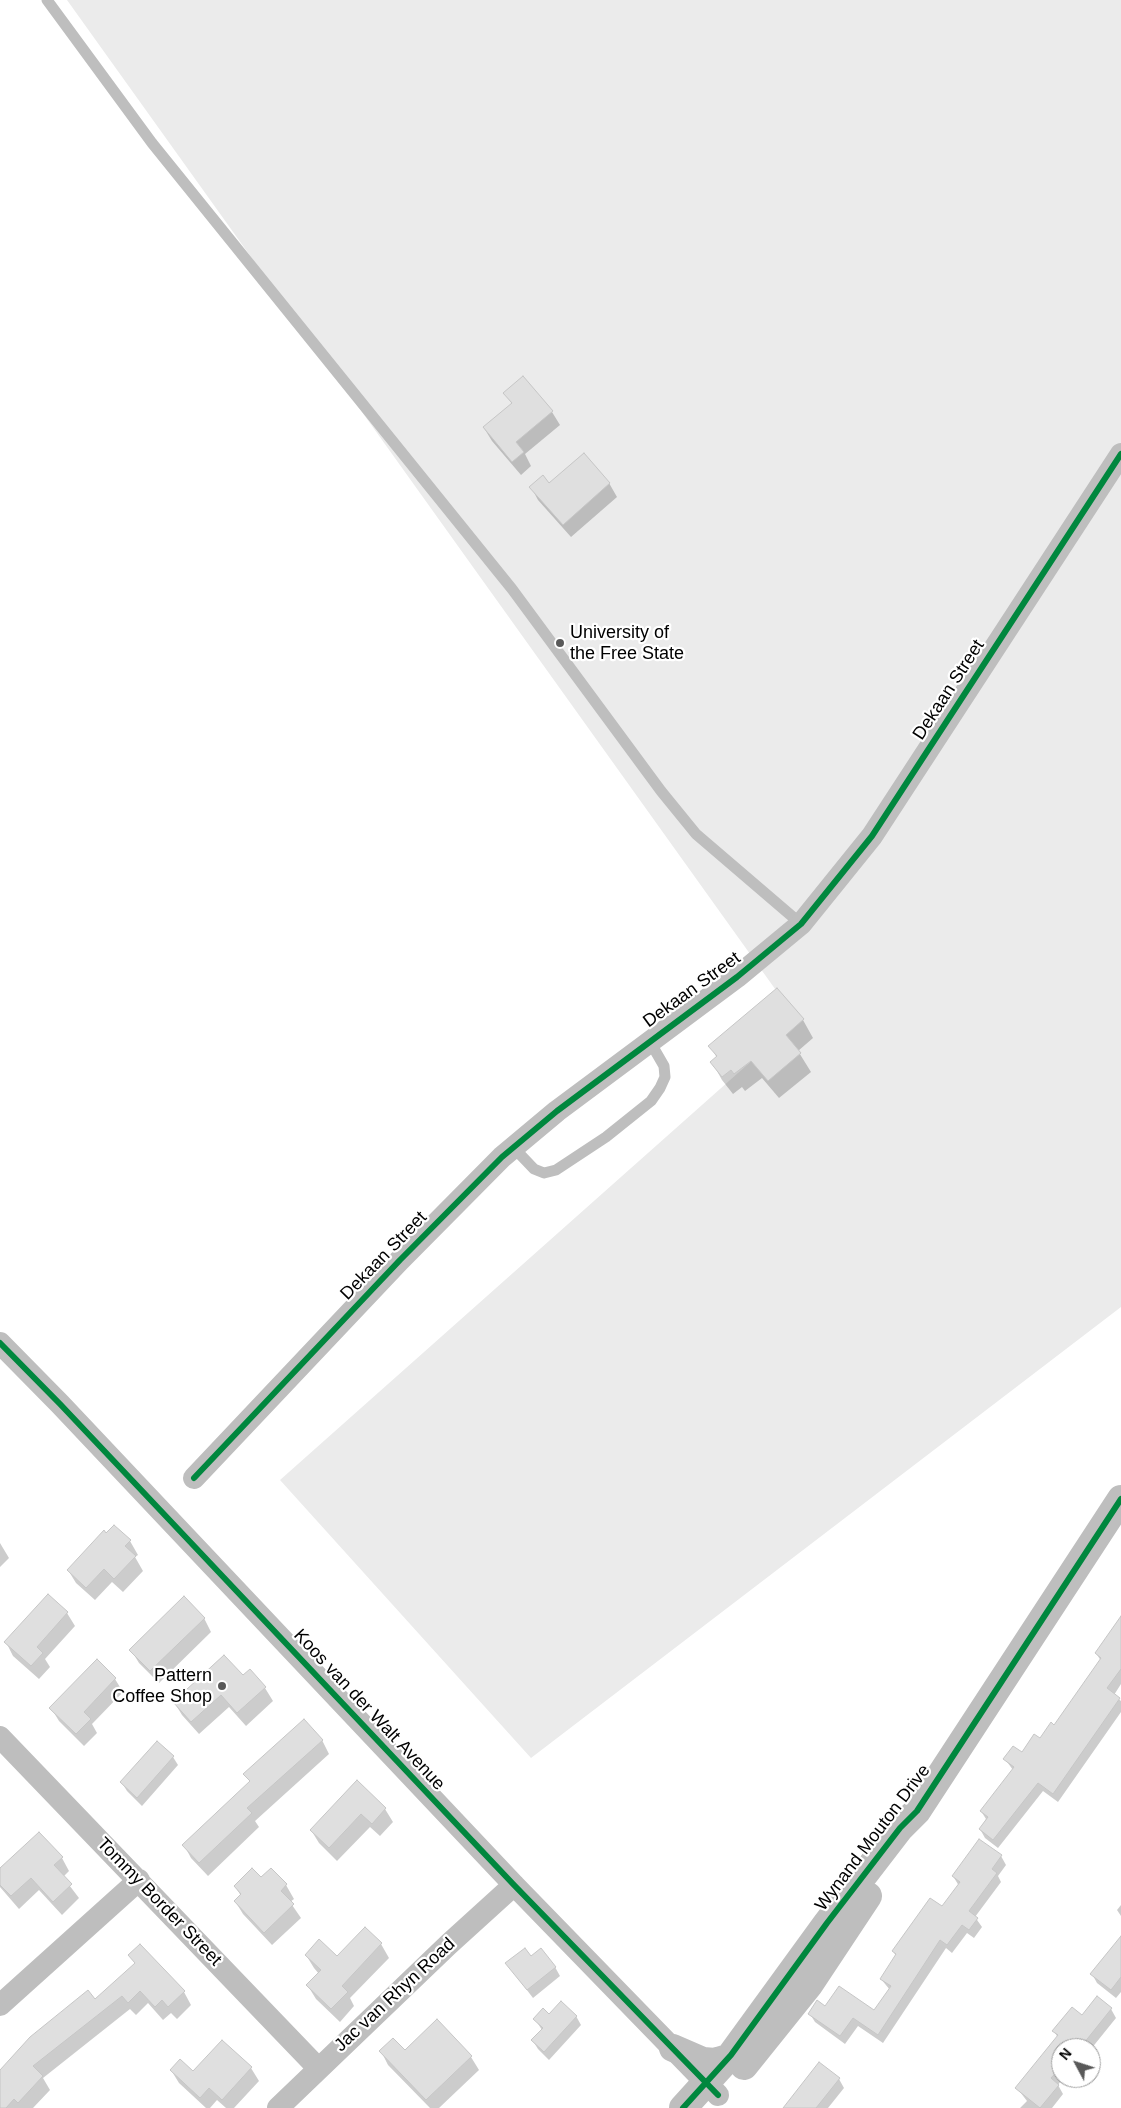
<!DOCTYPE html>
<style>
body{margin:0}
#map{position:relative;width:1121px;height:2108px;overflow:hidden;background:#fff;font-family:Arial,sans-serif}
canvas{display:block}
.north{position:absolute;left:1051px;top:2038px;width:50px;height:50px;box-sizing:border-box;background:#fff;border:1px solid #999;border-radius:50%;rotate:310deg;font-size:14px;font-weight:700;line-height:20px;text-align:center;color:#000}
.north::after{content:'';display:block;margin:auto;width:18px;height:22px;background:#595959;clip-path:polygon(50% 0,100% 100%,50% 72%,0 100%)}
</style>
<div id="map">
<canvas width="1121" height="2108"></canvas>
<div class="north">N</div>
</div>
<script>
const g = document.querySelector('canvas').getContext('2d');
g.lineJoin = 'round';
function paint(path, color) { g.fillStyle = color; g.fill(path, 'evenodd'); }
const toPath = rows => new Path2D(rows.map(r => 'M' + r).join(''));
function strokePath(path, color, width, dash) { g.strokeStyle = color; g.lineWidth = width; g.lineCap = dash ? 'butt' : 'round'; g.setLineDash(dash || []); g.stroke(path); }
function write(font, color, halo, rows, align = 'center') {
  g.font = font + ' Arial,sans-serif'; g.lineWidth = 4.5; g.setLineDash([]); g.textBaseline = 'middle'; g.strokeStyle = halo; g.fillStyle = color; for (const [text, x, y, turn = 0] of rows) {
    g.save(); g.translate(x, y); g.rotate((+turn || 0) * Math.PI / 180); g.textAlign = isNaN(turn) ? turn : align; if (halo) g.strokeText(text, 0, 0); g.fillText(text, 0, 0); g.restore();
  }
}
const green = toPath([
 [67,0,1121,0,1121,1307,531,1758,280,1480,756,1057,788,1007]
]);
const shadow = toPath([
 [505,393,552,412,560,425,525,454,531,466,521,475,492,441,484,428,512,404],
 [609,483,617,497,571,537,538,500,531,487,549,485],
 [777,990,803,1020,813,1038,798,1051,811,1072,779,1098,762,1078,745,1091,742,1087,733,1094,722,1080,712,1062,717,1058,710,1046],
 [114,1527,130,1541,138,1555,135,1557,143,1571,123,1592,112,1582,95,1600,76,1583,68,1570],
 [0,1543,9,1558,0,1567],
 [48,1595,67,1613,75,1626,45,1659,50,1667,39,1679,13,1656,6,1642],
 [204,1618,211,1632,159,1683,139,1663,131,1650],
 [1121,1618,1121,1684,1114,1695,1121,1701,1121,1712,1058,1802,1043,1791,998,1848,985,1838,980,1829,986,1819,981,1811,1013,1770,1005,1759,1022,1754,1055,1726,1101,1661,1096,1653],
 [97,1661,115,1679,123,1692,92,1724,97,1733,84,1746,59,1721,51,1708],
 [250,1671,265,1688,273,1701,246,1726,229,1707,199,1734,182,1715,174,1702,243,1677],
 [322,1740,329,1754,255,1821,259,1827,208,1876,191,1858,184,1845,250,1782,245,1774],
 [173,1757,178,1765,142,1806,127,1791,122,1783],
 [357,1782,385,1809,393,1822,380,1836,370,1827,337,1861,319,1843,311,1830],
 [1001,1856,1006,1865,998,1876,1001,1882,975,1917,982,1927,974,1938,967,1933,952,1953,946,1948,883,2043,858,2026,845,2044,815,2022,810,2014,826,2008,874,2012,890,1990,881,1979,896,1956,893,1951,942,1908,959,1886,953,1876],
 [62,1858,69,1871,63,1877,79,1898,62,1915,39,1890,19,1909,0,1887,0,1870],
 [271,1870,286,1885,294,1899,290,1902,301,1918,272,1945,243,1914,235,1901,241,1896,235,1886,261,1879],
 [1121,1905,1121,1916,1117,1910],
 [365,1929,381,1944,389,1958,350,1998,354,2006,340,2022,316,1999,308,1986,319,1974,314,1968,306,1955,337,1958],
 [1121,1938,1121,1992,1116,1998,1097,1983,1092,1974],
 [130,1955,184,1992,191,2005,177,2019,171,2013,163,2020,148,2003,136,2015,130,2009,43,2078,50,2090,33,2108,0,2108,0,2072,95,2001,135,1964],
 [507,1964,555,1967,560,1976,533,1998],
 [1111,2009,1116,2018,1091,2049,1061,2048,1061,2078,1063,2078,1058,2085,1063,2094,1052,2108,1020,2108,1027,2101,1017,2088,1058,2038,1054,2031,1082,2017],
 [549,2016,576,2016,581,2025,549,2060,538,2049,533,2041,542,2030,535,2019],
 [381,2051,471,2057,479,2070,439,2108,430,2108,388,2065],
 [251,2068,259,2081,234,2108,226,2108,217,2100,210,2108,206,2108,179,2083,171,2070,194,2073],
 [839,2079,844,2088,828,2108,785,2108]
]);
const building = toPath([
 [523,376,553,411,516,442,524,452,512,462,483,427,512,403,503,393,523,376],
 [584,453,610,483,563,525,529,487,543,475,549,483,584,453],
 [777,988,804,1019,786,1035,801,1053,768,1081,751,1061,734,1074,731,1070,722,1077,710,1062,717,1056,708,1046,777,988],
 [114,1525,131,1540,125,1546,136,1556,114,1579,104,1569,86,1588,67,1570,104,1530,106,1533,114,1525],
 [48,1594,68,1612,37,1647,43,1653,31,1666,4,1642,48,1594],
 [184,1596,205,1618,150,1671,129,1650,184,1596],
 [1121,1616,1121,1669,1107,1688,1120,1698,1053,1794,1038,1783,993,1840,979,1829,988,1817,980,1811,1014,1767,1003,1759,1013,1746,1022,1752,1034,1734,1040,1738,1051,1722,1054,1725,1101,1658,1095,1653,1121,1616],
 [224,1655,243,1675,250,1669,266,1687,237,1713,221,1695,191,1722,173,1702,224,1655],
 [97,1659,116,1678,84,1712,91,1719,76,1734,49,1708,97,1659],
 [304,1719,323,1740,247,1808,252,1813,199,1863,182,1845,250,1781,243,1774,304,1719],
 [157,1741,174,1756,137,1798,120,1782,157,1741],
 [357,1780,386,1808,372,1824,361,1814,329,1848,310,1830,357,1780],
 [39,1832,63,1857,54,1865,72,1884,53,1902,31,1878,11,1896,0,1885,0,1868,39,1832],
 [979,1839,1002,1855,992,1869,997,1873,969,1911,978,1918,969,1930,962,1925,947,1945,940,1940,878,2035,853,2018,840,2036,808,2014,817,2000,825,2006,839,1986,874,2010,891,1986,880,1979,896,1954,892,1951,930,1898,942,1906,960,1882,952,1876,979,1839],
 [252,1868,261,1877,271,1868,287,1884,281,1891,294,1904,264,1933,234,1901,241,1894,234,1886,252,1868],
 [365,1927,382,1943,342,1986,348,1992,331,2009,306,1985,321,1970,305,1955,319,1939,337,1956,365,1927],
 [1121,1936,1121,1977,1111,1990,1090,1974,1121,1936],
 [140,1944,185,1991,168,2007,162,2000,155,2007,140,1991,128,2003,122,1996,33,2066,43,2076,18,2103,14,2099,6,2108,0,2108,0,2070,30,2037,88,1990,95,1999,135,1963,128,1955,140,1944],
 [525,1948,531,1956,541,1948,556,1967,527,1990,505,1963,525,1948],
 [1097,1996,1112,2008,1080,2048,1061,2048,1061,2067,1051,2078,1059,2085,1040,2108,1015,2088,1058,2035,1052,2031,1072,2007,1082,2015,1097,1996],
 [561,2001,577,2016,544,2052,531,2040,543,2028,533,2019,543,2008,549,2014,561,2001],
 [437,2019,472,2056,426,2100,379,2051,393,2038,405,2050,437,2019],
 [222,2040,252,2067,222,2100,209,2088,200,2098,170,2070,180,2059,193,2071,222,2040],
 [819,2062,840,2078,816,2108,783,2108,819,2062]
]);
const service = toPath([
 [47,0,152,143,512,589,661,791,696,834,801,924],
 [513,1147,534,1169,544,1173,556,1170,606,1137,651,1101,660,1088,665,1077,664,1066,649,1040]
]);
const minor = toPath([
 [0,1343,60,1404,514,1885,718,2095],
 [194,1478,400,1260,502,1157,557,1111,737,977,801,924,872,836,1121,454],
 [0,1737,318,2068],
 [0,2005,139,1880],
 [278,2108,449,1944,514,1885]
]);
const tertiary = toPath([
 [673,2048,703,2061,715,2062,728,2058],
 [744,2066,809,1985,868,1896],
 [683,2108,731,2055,827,1923,900,1828,917,1811,1121,1499]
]);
const cycleway = toPath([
 [0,1343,60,1404,514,1885,718,2095],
 [194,1478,400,1260,502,1157,557,1111,737,977,801,924,872,836,1121,454],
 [683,2108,731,2055,827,1923,900,1828,917,1811,1121,1499]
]);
const markers = [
 [560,643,5,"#595959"],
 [222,1686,5,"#595959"]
];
const poiNames = [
 ["University of",570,633],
 ["the Free State",570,654],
 ["Pattern",212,1676,"right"],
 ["Coffee Shop",212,1697,"right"]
];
const streetNames = [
 ["Dekaan Street",949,690,-57],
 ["Dekaan Street",692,990,-36],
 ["Dekaan Street",384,1256,-46],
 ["Koos van der Walt Avenue",369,1710,47],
 ["Wynand Mouton Drive",873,1838,-53],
 ["Tommy Border Street",159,1902,46],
 ["Jac van Rhyn Road",395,1995,-43]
];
paint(green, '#ebebeb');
paint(shadow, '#0003');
paint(building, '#dfdfdf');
strokePath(building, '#c6c6c6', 1);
strokePath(service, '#bebebe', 11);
strokePath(minor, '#bebebe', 22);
strokePath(tertiary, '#bebebe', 28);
strokePath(cycleway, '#00873e', 6);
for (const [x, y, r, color] of markers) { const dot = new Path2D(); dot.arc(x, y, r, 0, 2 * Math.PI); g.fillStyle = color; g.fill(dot); strokePath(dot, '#fff', 2); }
write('18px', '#000', '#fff', poiNames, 'left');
write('18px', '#000', '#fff', streetNames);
</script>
